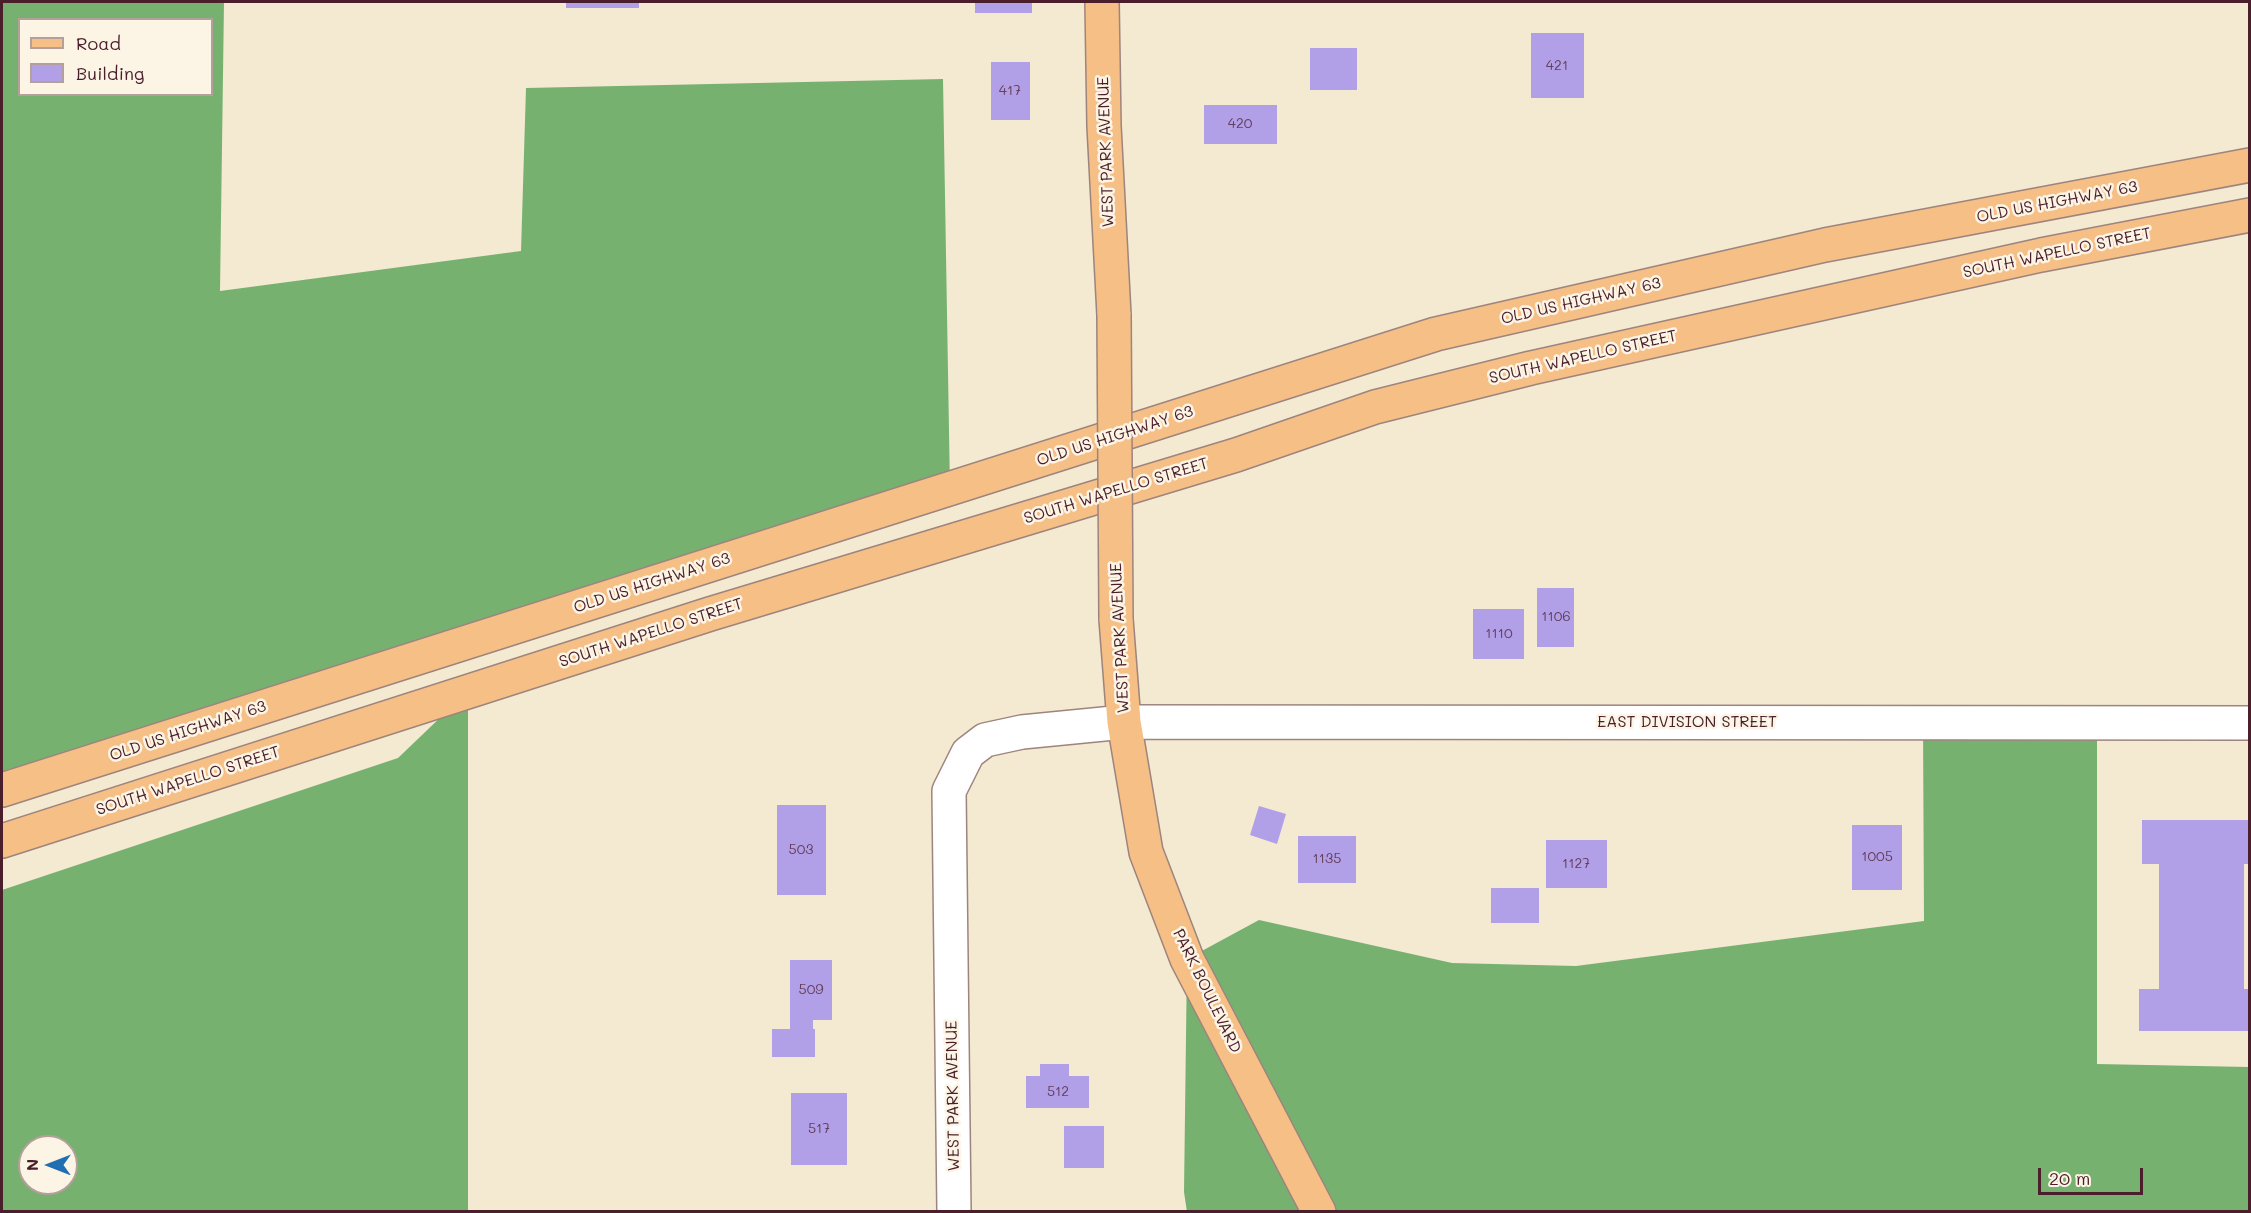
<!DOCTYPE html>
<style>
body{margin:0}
#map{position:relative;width:2251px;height:1213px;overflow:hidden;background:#f3ead1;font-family:Mali,sans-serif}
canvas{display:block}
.frame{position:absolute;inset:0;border:3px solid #4a1f2b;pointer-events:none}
.legend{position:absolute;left:18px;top:18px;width:195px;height:78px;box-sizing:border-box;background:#fcf5e5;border:2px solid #b59f9b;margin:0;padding:8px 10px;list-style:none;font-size:18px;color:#4a1f2b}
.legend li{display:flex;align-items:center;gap:12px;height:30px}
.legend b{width:30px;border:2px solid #b59f9b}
.north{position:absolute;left:18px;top:1135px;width:60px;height:60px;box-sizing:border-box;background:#fcf5e5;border:2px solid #b59f9b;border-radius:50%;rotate:270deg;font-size:16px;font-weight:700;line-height:24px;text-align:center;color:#4a1f2b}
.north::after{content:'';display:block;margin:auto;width:21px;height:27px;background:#1f6fb2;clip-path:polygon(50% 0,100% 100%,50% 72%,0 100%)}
.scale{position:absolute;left:2038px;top:1168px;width:105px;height:27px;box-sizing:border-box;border:3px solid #4a1f2b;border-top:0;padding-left:8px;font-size:18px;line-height:21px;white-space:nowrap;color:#4a1f2b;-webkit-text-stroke:4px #fcf5e5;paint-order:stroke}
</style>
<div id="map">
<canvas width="2251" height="1213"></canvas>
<div class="frame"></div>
<ul class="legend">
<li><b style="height:8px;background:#f5bf86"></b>Road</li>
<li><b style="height:16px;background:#b19fe8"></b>Building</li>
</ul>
<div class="north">N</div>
<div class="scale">20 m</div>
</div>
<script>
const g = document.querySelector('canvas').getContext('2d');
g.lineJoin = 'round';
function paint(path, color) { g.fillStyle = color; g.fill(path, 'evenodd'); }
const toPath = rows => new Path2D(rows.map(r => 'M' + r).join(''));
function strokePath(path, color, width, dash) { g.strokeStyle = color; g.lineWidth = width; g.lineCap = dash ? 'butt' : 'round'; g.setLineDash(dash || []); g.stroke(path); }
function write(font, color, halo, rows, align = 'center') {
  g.font = font + ' Mali,sans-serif'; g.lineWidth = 5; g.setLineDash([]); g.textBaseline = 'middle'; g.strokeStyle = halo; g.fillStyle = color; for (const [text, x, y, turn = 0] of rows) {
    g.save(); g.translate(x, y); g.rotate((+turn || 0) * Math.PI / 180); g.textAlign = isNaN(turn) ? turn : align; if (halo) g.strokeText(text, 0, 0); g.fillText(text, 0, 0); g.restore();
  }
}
const forest = toPath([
 [2,2,224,2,220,291,521,251,526,88,943,79,950,489,2,790],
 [20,20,212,20,212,94,20,94],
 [468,691,468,1211,2,1211,2,890,398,758],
 [30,1147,66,1147,66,1183,30,1183],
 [1923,723,2097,723,2097,1064,2249,1067,2249,1211,1187,1212,1184,1192,1187,959,1259,920,1452,963,1576,966,1924,921]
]);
const building = toPath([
 [566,2,639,2,639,8,566,8],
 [975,2,1032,2,1032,13,975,13],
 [1531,33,1584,33,1584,98,1531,98],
 [1310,48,1357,48,1357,90,1310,90],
 [991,62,1030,62,1030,120,991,120],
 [1204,105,1277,105,1277,144,1204,144],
 [1537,588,1574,588,1574,647,1537,647],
 [1473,609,1524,609,1524,659,1473,659],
 [777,805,826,805,826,895,777,895],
 [1259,806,1286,814,1277,844,1250,835],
 [2142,820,2250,820,2250,864,2244,864,2244,989,2250,989,2250,1031,2139,1031,2139,989,2159,989,2159,864,2142,864],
 [1852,825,1902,825,1902,890,1852,890],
 [1298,836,1356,836,1356,883,1298,883],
 [1546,840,1607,840,1607,888,1546,888],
 [1491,888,1539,888,1539,923,1491,923],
 [790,960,832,960,832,1020,813,1020,813,1029,815,1029,815,1057,772,1057,772,1029,790,1029],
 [1040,1064,1069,1064,1069,1076,1089,1076,1089,1108,1026,1108,1026,1076,1040,1076],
 [791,1093,847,1093,847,1165,791,1165],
 [1064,1126,1104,1126,1104,1168,1064,1168]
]);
const minor = toPath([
 [954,1212,949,791,968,753,985,740,1022,732,1124,722,2250,723]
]);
const major = toPath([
 [1102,2,1104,126,1114,315],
 [1116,619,1124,722,1146,852,1187,959,1319,1212]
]);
const highway = toPath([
 [2,790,1436,334,1825,245,2250,165],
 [2,841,710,614,1236,455,1375,407,1531,368,2041,255,2250,215]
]);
const majorBridge = toPath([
 [1114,315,1116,619]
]);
const numberNames = [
 ["421",1557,66],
 ["417",1010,91],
 ["420",1240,124],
 ["1106",1556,617],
 ["1110",1499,634],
 ["503",801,850],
 ["1005",1877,857],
 ["1135",1327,859],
 ["1127",1576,864],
 ["509",811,990],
 ["512",1058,1092],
 ["517",819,1129]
];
const streetNames = [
 ["WEST PARK AVENUE",1106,152,-92],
 ["OLD US HIGHWAY 63",2057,202,-11],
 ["SOUTH WAPELLO STREET",2057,253,-12],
 ["OLD US HIGHWAY 63",1581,301,-13],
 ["SOUTH WAPELLO STREET",1583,357,-13],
 ["OLD US HIGHWAY 63",1115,436,-18],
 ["SOUTH WAPELLO STREET",1116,491,-17],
 ["OLD US HIGHWAY 63",652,583,-18],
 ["SOUTH WAPELLO STREET",651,633,-18],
 ["WEST PARK AVENUE",1120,638,-93],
 ["EAST DIVISION STREET",1687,722],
 ["OLD US HIGHWAY 63",188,731,-18],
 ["SOUTH WAPELLO STREET",188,781,-18],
 ["PARK BOULEVARD",1207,991,64],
 ["WEST PARK AVENUE",953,1096,-91]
];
paint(forest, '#77b170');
paint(building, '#b19fe8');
strokePath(minor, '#9e847e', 36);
strokePath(major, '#9e847e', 36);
strokePath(highway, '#9e847e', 36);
strokePath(minor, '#fff', 33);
strokePath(major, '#f5bf86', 33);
strokePath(highway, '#f5bf86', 33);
strokePath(majorBridge, '#9e847e', 36, []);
strokePath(majorBridge, '#f5bf86', 33);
write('14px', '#643f5a', null, numberNames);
write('16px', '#4a1f2b', '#fcf5e5', streetNames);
</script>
